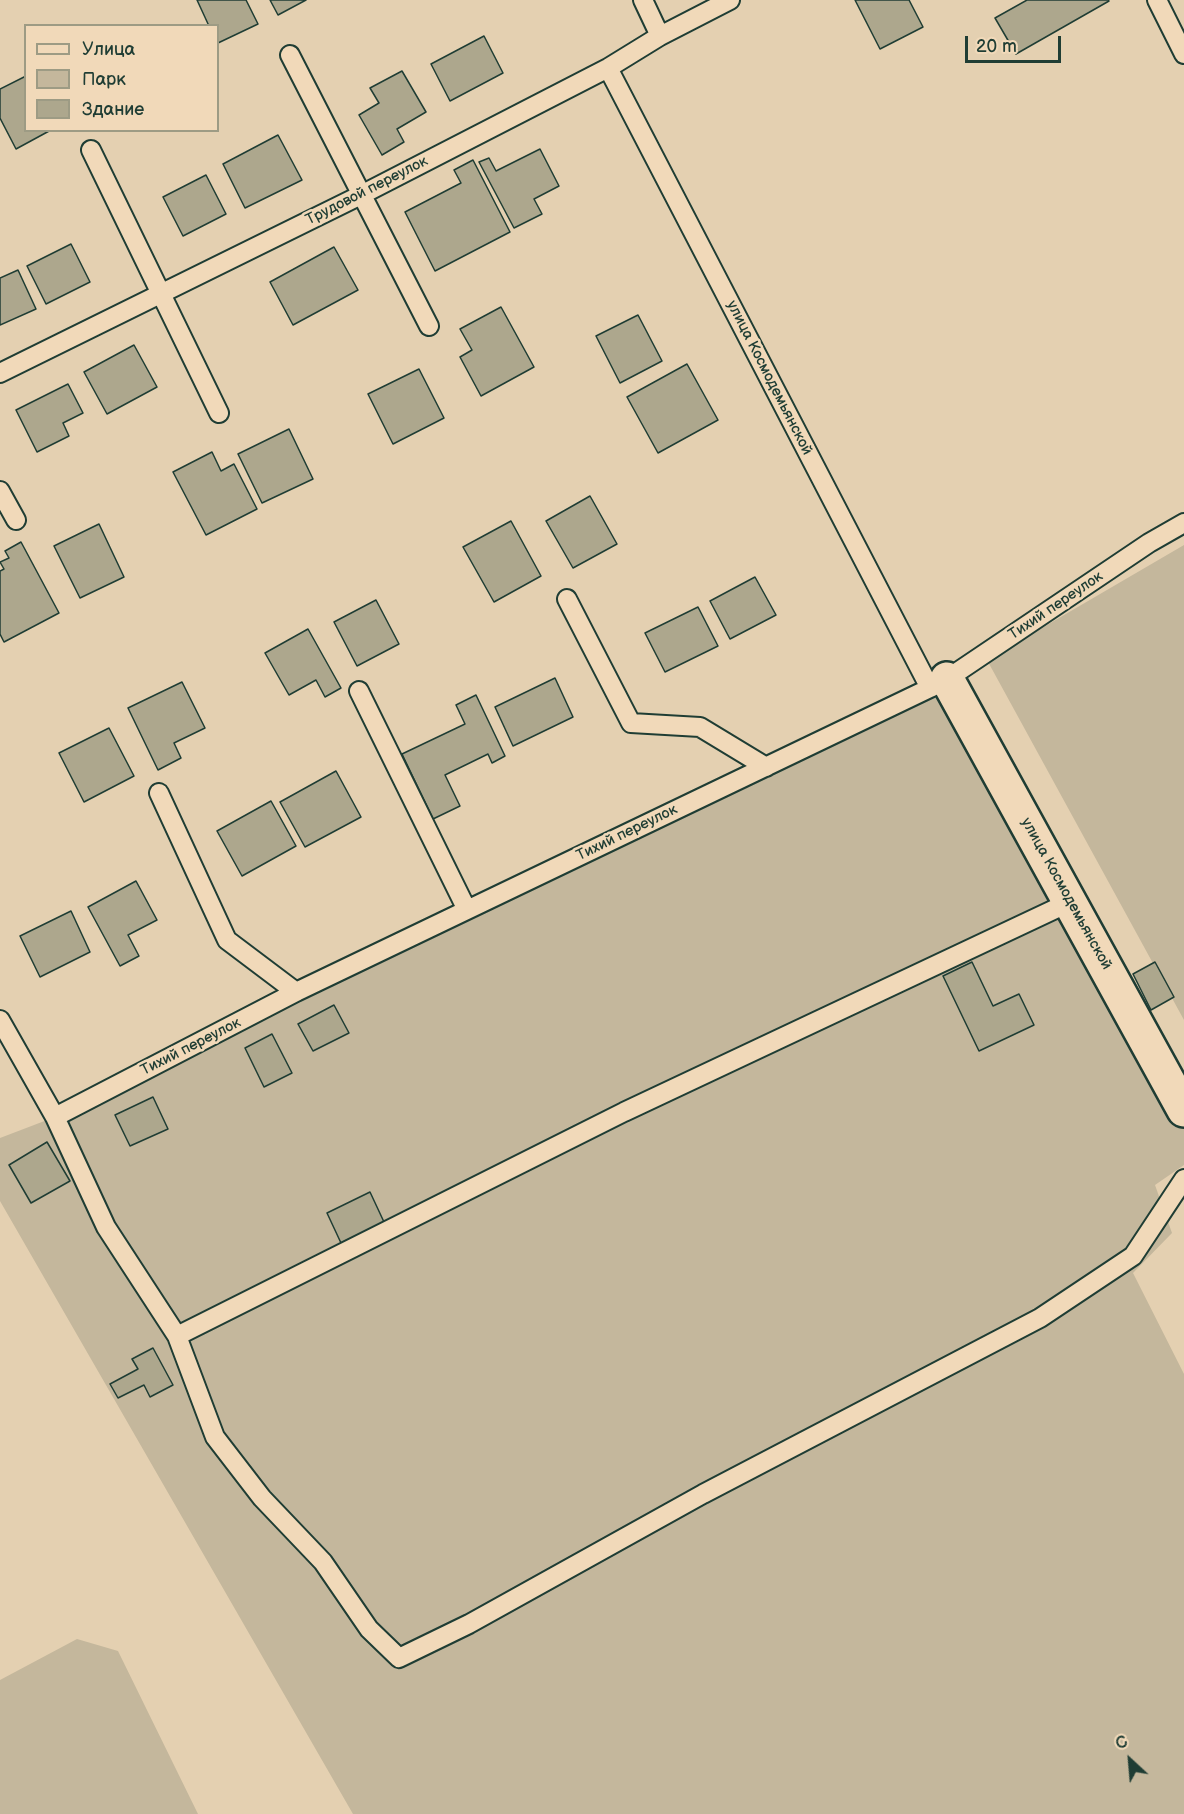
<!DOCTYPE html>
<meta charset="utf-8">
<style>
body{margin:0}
#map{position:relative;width:1184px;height:1814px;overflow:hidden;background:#e4d0b1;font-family:"Balsamiq Sans",sans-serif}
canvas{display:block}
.legend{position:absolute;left:24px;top:24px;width:195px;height:108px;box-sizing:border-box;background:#f1d9b9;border:2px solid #9d9b84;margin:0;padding:8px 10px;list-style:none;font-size:18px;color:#1f3d34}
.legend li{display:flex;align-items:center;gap:12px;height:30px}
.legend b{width:30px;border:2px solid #9d9b84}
.north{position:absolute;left:1100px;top:1730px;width:60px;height:60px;-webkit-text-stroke:4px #f1d9b9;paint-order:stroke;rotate:334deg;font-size:16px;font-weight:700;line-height:24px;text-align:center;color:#1f3d34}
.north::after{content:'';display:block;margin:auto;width:21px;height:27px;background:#1f3d34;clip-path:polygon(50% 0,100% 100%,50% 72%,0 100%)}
.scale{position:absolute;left:965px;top:36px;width:96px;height:27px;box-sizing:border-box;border:3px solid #1f3d34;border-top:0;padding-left:8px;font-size:18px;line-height:21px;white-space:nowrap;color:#1f3d34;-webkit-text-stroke:4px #f1d9b9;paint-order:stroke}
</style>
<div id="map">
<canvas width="1184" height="1814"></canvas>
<ul class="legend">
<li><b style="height:8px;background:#f1d9b9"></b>Улица</li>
<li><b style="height:16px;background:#c4b79c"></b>Парк</li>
<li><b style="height:16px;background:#ada78d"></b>Здание</li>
</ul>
<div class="north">С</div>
<div class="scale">20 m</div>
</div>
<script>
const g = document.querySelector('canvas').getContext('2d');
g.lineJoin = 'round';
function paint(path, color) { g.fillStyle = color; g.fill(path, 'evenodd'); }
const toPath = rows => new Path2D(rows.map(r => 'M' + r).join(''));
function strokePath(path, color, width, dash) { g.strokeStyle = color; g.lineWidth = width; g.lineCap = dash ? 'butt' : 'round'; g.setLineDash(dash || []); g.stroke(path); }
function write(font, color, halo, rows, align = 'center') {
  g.font = font + ' "Balsamiq Sans",sans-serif'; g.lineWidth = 5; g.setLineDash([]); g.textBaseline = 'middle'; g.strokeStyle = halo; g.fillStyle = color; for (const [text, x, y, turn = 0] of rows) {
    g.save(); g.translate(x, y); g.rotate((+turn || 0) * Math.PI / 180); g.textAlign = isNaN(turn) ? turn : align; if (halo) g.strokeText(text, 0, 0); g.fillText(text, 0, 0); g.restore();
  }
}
const green = toPath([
 [1184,545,1184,1020,987,660],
 [947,679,1184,1110,1184,1165,1155,1185,1172,1233,1133,1273,1184,1374,1184,1814,353,1814,0,1201,0,1138,55,1117],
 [77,1639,118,1651,198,1814,0,1814,0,1680]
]);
const building = toPath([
 [197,0,246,0,258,24,218,43,218,26,209,26,197,0],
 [270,0,306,0,278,15,270,0],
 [855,0,909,0,923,27,880,49,855,0],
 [1027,0,1108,0,1109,1,1016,54,995,18,1027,0],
 [484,36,503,73,450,101,431,64,484,36],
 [402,71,426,112,397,129,404,142,382,155,359,115,379,103,370,88,402,71],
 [26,76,26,130,51,130,16,149,0,118,0,89,26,76],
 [278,135,302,180,245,208,223,164,278,135],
 [540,149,559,186,534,199,542,214,514,228,479,162,489,158,496,171,540,149],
 [473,160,510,232,435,271,405,212,461,183,454,170,473,160],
 [206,175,226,214,183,236,163,197,206,175],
 [71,244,90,282,46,304,27,266,71,244],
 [334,247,358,290,293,325,270,282,334,247],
 [18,270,36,309,0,325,0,278,18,270],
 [501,307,534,367,481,396,460,357,472,350,460,329,501,307],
 [638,315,662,361,620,383,596,336,638,315],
 [134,345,157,387,107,414,84,372,134,345],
 [687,364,718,420,658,453,627,397,687,364],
 [419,369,444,418,393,444,368,394,419,369],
 [68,384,83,413,63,423,69,436,37,452,16,410,68,384],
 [289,429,313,479,262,503,238,454,289,429],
 [212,452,221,471,234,464,257,509,206,535,173,472,212,452],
 [590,496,617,544,573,568,546,521,590,496],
 [511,521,541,576,494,602,463,547,511,521],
 [99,524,124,577,80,598,54,546,99,524],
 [21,542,59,613,4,642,0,634,0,571,4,569,0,562,9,558,5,551,21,542],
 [755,577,776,615,730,639,710,601,755,577],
 [376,600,399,644,357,666,334,622,376,600],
 [698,607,718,646,665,672,645,633,698,607],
 [308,629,341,688,325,697,316,680,289,695,265,653,308,629],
 [555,678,573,717,513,746,495,707,555,678],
 [182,682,205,728,174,743,181,758,158,770,128,708,182,682],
 [476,695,505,756,492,763,488,754,445,775,460,806,433,819,402,754,465,724,456,705,476,695],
 [109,728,134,776,84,802,59,753,109,728],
 [336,771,361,817,305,847,280,802,336,771],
 [271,801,296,846,242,876,217,831,271,801],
 [136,881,157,920,128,935,139,956,120,966,88,907,136,881],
 [71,911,90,952,40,977,20,936,71,911],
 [972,962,993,1006,1019,994,1034,1025,979,1051,943,976,972,962],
 [1155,962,1174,997,1151,1010,1133,974,1155,962],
 [334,1005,349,1033,313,1051,298,1024,334,1005],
 [272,1034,292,1073,264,1087,245,1048,272,1034],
 [153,1097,168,1129,130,1146,115,1115,153,1097],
 [47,1142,70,1181,31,1203,9,1165,47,1142],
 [370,1192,384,1222,341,1243,327,1213,370,1192],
 [153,1348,173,1385,150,1397,144,1385,118,1398,110,1384,138,1369,132,1359,153,1348]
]);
const service = toPath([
 [643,0,660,36],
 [1157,0,1184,54],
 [290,55,429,326],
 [608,68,930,688],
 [91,150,219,413],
 [0,373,361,195,608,68,660,36,730,0],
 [0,491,16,520],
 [567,599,631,723,700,727,766,767],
 [359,691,467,910],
 [159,793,227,940,296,992],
 [0,1020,55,1117,106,1227,177,1336,215,1437,262,1498,323,1562,369,1629,399,1658,469,1624,703,1494,1040,1318,1133,1256,1184,1179],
 [55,1117,296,992,930,688,947,679,1149,543,1184,523],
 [177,1336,624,1112,1070,902]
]);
const minor = toPath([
 [947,679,1184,1110]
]);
const streetNames = [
 ["Трудовой переулок",367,191,-27],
 ["улица Космодемьянской",769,378,63],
 ["Тихий переулок",1056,606,-34],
 ["Тихий переулок",627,833,-26],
 ["улица Космодемьянской",1066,894,61],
 ["Тихий переулок",191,1047,-27]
];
paint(green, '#c4b79c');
paint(building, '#ada78d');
strokePath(building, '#1f3d34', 1.5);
strokePath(service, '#1f3d34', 22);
strokePath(minor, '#1f3d34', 38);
strokePath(service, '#f1d9b9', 18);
strokePath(minor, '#f1d9b9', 33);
write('15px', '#1f3d34', '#f1d9b9', streetNames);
</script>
